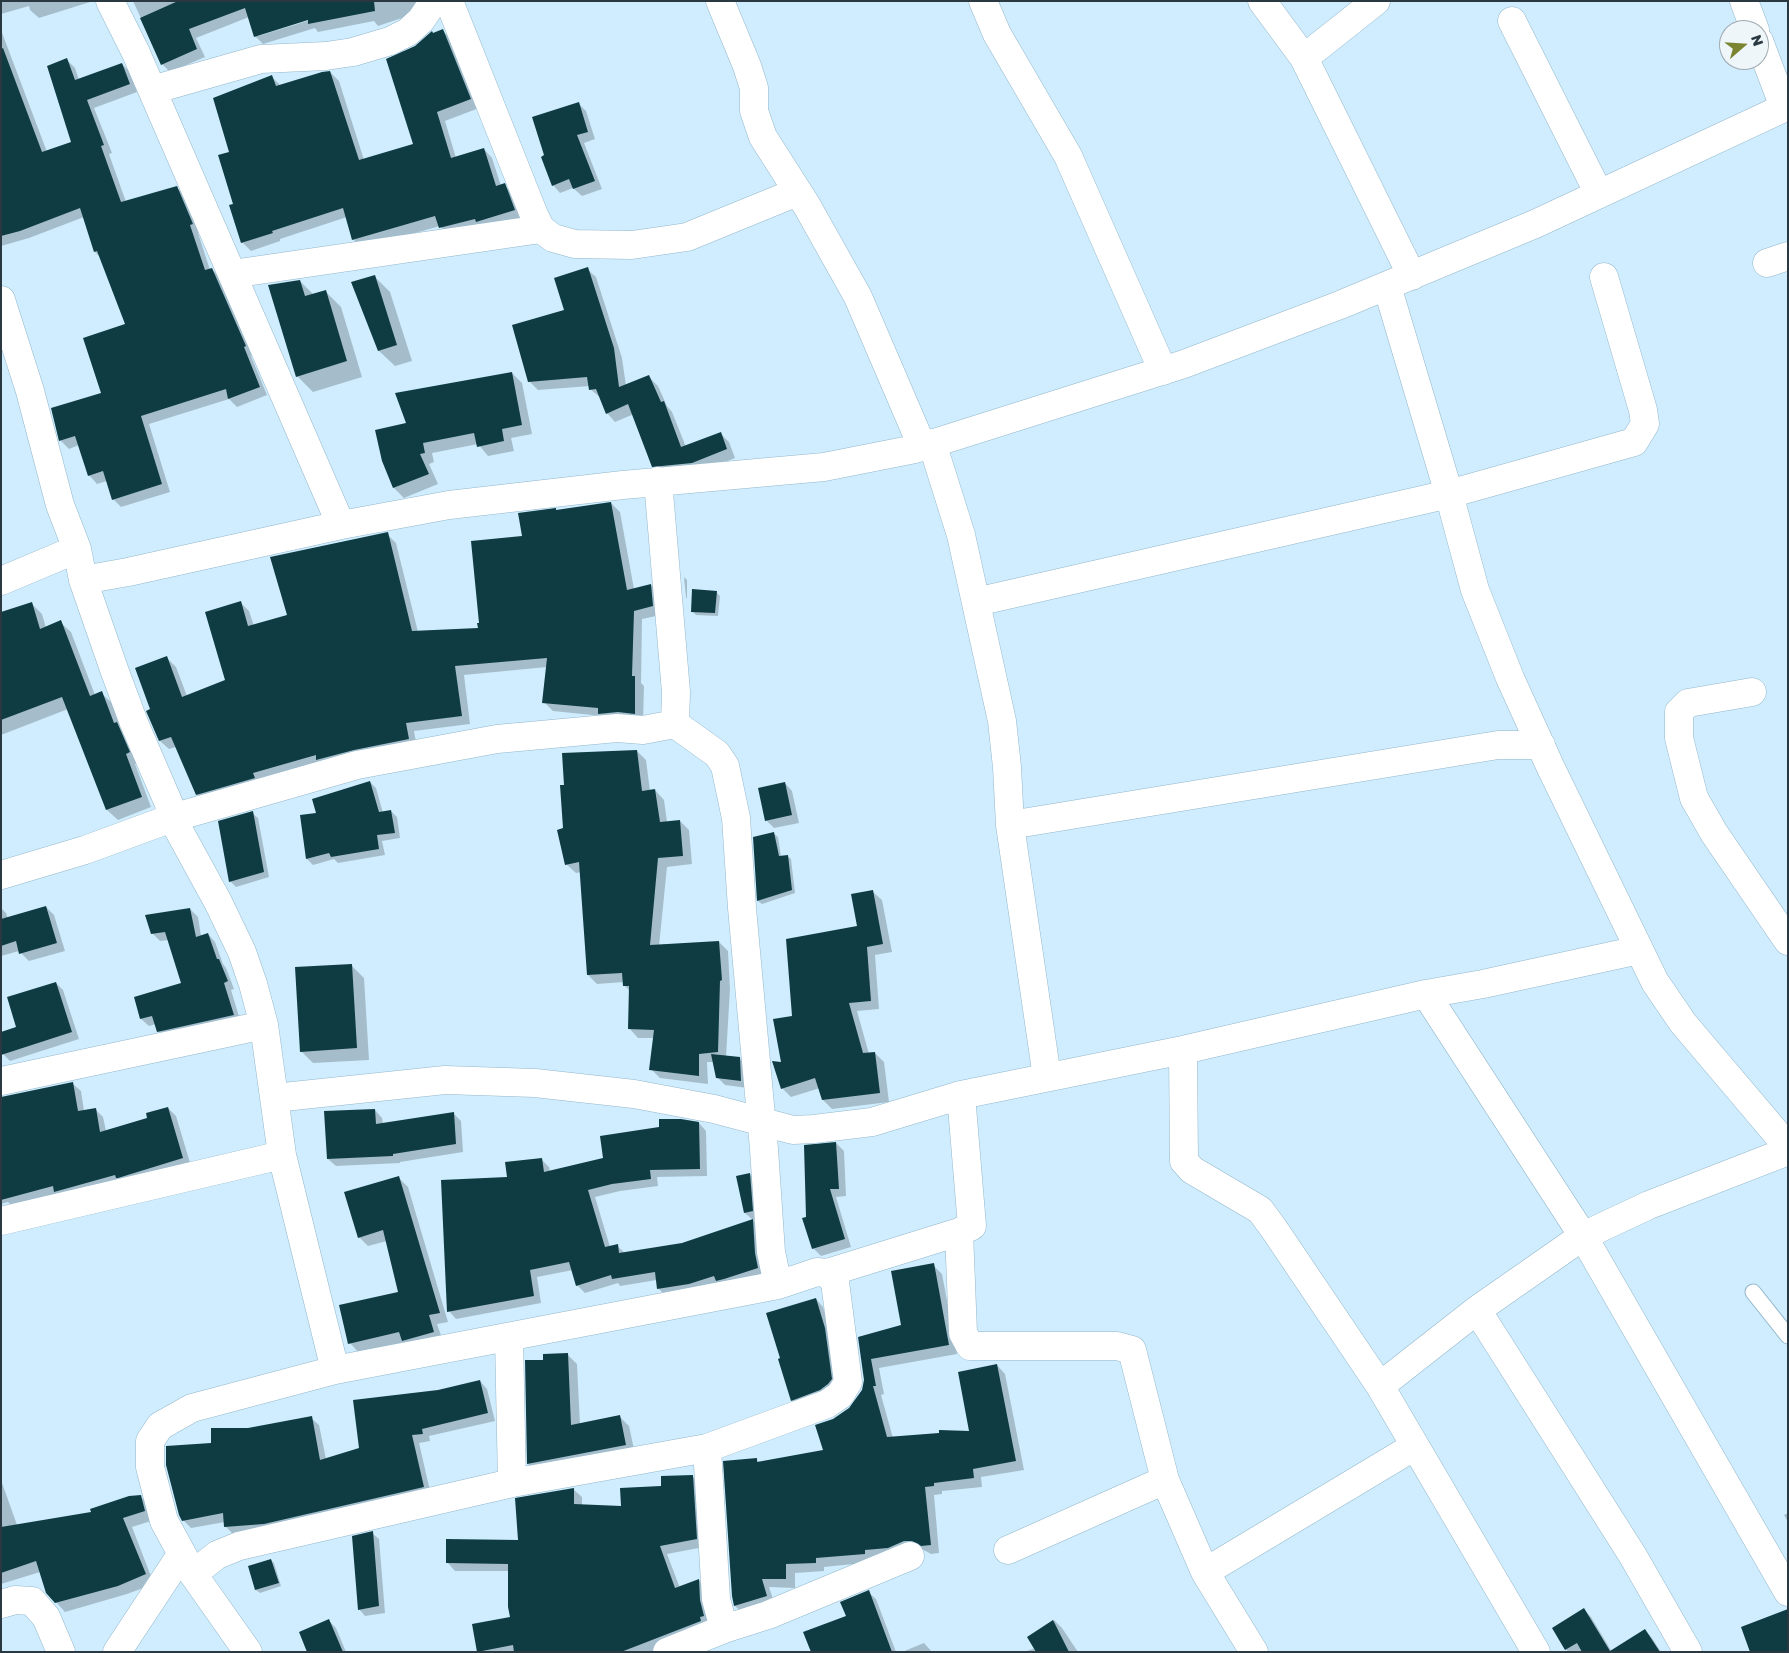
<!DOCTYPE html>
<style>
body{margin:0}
#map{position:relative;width:1789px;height:1653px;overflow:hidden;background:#cfedfe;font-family:"Golos Text",sans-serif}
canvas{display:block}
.frame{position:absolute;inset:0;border:2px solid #2a3841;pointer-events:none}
.north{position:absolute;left:1719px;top:20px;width:50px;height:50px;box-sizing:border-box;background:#eff6fa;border:1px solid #a0aab0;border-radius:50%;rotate:71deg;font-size:14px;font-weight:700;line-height:20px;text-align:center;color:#2a3841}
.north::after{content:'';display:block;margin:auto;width:18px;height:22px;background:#7b8431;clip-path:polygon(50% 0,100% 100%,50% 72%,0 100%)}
</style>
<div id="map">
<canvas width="1789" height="1653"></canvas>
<div class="frame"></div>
<div class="north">N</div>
</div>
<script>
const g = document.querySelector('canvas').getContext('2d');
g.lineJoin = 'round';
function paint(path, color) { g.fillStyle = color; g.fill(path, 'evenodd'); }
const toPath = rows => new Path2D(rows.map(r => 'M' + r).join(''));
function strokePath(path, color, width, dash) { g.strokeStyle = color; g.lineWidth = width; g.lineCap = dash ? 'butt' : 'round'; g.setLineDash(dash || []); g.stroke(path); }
const shadow = toPath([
 [1,1,89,1,90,2,39,18,30,10,29,6,1,14],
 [133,1,428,1,408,16,378,26,374,21,318,32,315,28,263,44,255,36,249,17,196,38,205,57,170,72,162,64],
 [313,17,314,19,258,36,258,34],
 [1,30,47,152,72,143,67,60,75,68,79,80,122,64,130,72,137,92,94,108,112,153,109,154,126,202,176,187,185,195,201,233,198,233,210,270,212,269,220,278,254,354,251,356,267,395,237,407,229,399,149,424,170,492,121,507,113,499,107,481,97,484,89,475,79,445,69,449,60,440,102,394,127,325,101,258,95,252,84,217,29,238,1,246],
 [443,31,452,40,479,108,445,121,456,158,484,149,492,158,501,186,504,185,513,194,523,219,449,236,440,226,362,248,353,239,347,217,280,239,280,241,251,251,242,242,235,204,231,153,272,77,280,85,330,72,339,81,364,160,414,145,416,47,434,34],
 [578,103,586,111,595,139,584,143,602,189,582,196,573,188,560,193,553,185,546,156],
 [587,269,596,277,622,358,626,386,649,377,658,386,667,406,672,412,686,447,720,433,729,442,735,458,701,472,662,475,653,466,634,414,615,422,607,413,601,398,590,389,590,386,538,390,529,381],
 [374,276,390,292,412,361,395,366,379,351,353,283],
 [300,281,314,295,325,291,341,307,362,377,313,392,297,376],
 [512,373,522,383,532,434,511,438,514,451,488,456,478,444,432,453,434,462,429,464,438,484,404,498,394,488,383,461,408,424],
 [611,503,620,512,634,589,651,585,660,594,661,615,642,619,641,683,644,686,643,722,602,716,553,711,544,702,547,667,464,675,470,724,414,731,417,748,206,803,197,794,176,747,169,749,160,741,152,710,167,658,176,667,187,696,227,680,240,602,249,611,254,626,289,616,387,534,396,543,418,632,479,629,523,537,557,511],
 [684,577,687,580,687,599,686,597],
 [716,592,720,596,718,616,696,615,692,611],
 [32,604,42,614,46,628,60,622,71,632,95,695,101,693,112,703,121,728,139,763,135,764,151,807,118,820,107,810,68,709,1,735,1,618],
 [637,751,646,760,650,791,655,790,664,800,667,822,680,821,689,830,692,864,667,867,659,946,719,942,728,951,730,989,726,1057,739,1058,747,1066,748,1088,725,1085,717,1077,714,1062,707,1062,708,1084,660,1078,651,1069,655,1038,638,1038,629,1028,630,991,624,985,624,982,597,984,588,975,581,872,576,873,566,864,564,829,565,786],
 [370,782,376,788,383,813,391,811,397,817,400,838,382,841,385,855,338,863,334,859,313,865,307,859,301,816,318,814],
 [785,783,792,791,799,823,774,828,766,820],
 [252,813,258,818,269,877,236,887,230,881],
 [774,834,778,837,781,857,787,856,791,859,795,893,762,904,758,901,754,838],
 [873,892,882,900,892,952,875,955,879,1009,857,1011,869,1054,875,1053,884,1062,889,1102,832,1109,823,1100,820,1088,791,1097,782,1088,782,1064,793,1017,858,927],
 [46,907,54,915,65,951,29,961,19,951,1,956,1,908,6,913,8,919],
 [190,909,198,917,201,936,208,934,215,942,223,964,226,968,234,989,231,990,241,1023,166,1039,158,1031,156,1024,149,1026,141,1019,135,998,182,984,169,940,160,941,152,933],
 [352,966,364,978,369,1060,313,1063,301,1051],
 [56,983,63,990,79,1039,10,1061,3,1054],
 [72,1083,81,1091,84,1111,95,1109,103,1117,106,1131,149,1119,168,1108,176,1116,191,1166,13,1207,8,1202,1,1204,1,1099],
 [375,1110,382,1118,383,1124,453,1113,461,1121,463,1152,400,1162,400,1163,336,1166,328,1159],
 [699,1123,706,1131,707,1176,657,1177,658,1186,620,1191,595,1197,610,1247,617,1246,625,1253,682,1244,753,1220,760,1228,765,1276,666,1296,658,1288,657,1280,620,1286,618,1283,585,1293,577,1285,573,1270,537,1277,541,1303,456,1319,449,1311,508,1178,541,1159,549,1167,550,1172,604,1159],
 [836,1143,844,1151,846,1196,836,1197,851,1247,821,1256,813,1248,807,1218],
 [750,1174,757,1182,760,1219,753,1220,745,1213],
 [399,1178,408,1187,448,1322,437,1324,443,1341,412,1350,404,1342,359,1353,350,1343,399,1293,387,1241,368,1246,359,1237],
 [933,1265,942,1274,957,1354,879,1368,884,1394,881,1395,893,1438,971,1432,997,1365,1005,1374,1024,1470,981,1477,982,1487,942,1491,942,1494,934,1495,939,1553,931,1554,922,1549,914,1550,873,1562,824,1567,824,1571,795,1573,795,1588,769,1587,775,1605,744,1614,735,1606,733,1596,757,1460,760,1463,825,1451,833,1420,850,1409,863,1390,865,1380,859,1338,902,1326],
 [816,1299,823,1307,832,1337,839,1387,800,1408,792,1400],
 [568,1355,577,1364,580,1425,619,1416,629,1426,635,1454,538,1473,528,1464,526,1361,545,1362],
 [480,1381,487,1389,495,1421,429,1436,430,1441,419,1443,431,1495,233,1534,225,1526,225,1522,191,1528,183,1520,212,1444,248,1430,311,1418,319,1425,326,1459,360,1449,438,1391],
 [692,1476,701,1485,704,1547,667,1554,680,1588,699,1580,707,1589,709,1629,650,1652,478,1652,511,1618,509,1571,455,1571,447,1562,519,1541,573,1489,582,1497,582,1505,622,1507,662,1487],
 [1,1480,17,1525,93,1513,141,1497,150,1506,154,1520,132,1527,154,1584,127,1594,65,1612,56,1602,40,1572,1,1584],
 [1788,1513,1788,1522,1784,1515],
 [372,1533,379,1539,385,1613,365,1616,359,1609],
 [271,1560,274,1563,281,1586,260,1593,256,1590],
 [868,1592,876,1599,896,1652,812,1652,847,1617],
 [1584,1610,1591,1617,1612,1652,1645,1630,1652,1638,1661,1652,1568,1652,1554,1629],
 [1054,1620,1062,1628,1078,1652,1024,1652,1035,1648,1028,1637],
 [329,1621,336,1628,346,1652,309,1652],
 [924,1643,932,1652,902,1652]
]);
const building = toPath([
 [178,1,374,1,375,11,308,24,308,20,254,37,245,8,189,29,197,49,161,65,140,18],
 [443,29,471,99,437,112,451,158,484,148,496,186,505,183,515,210,476,222,475,219,439,228,435,216,352,240,343,208,272,231,273,233,241,243,229,205,233,204,218,155,229,152,213,98,272,75,276,86,322,72,330,71,359,160,413,144,386,59,415,46,432,31,433,33],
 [3,48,42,152,71,142,47,66,67,58,75,80,122,63,130,84,87,100,104,145,101,146,121,202,177,186,193,224,190,225,205,270,212,268,246,346,244,347,260,387,228,399,226,389,141,416,162,484,112,500,103,471,88,476,75,436,59,441,51,408,101,393,83,338,125,324,97,251,94,252,80,208,20,231,1,236,1,49],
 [579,102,588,132,577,135,595,181,573,189,569,179,552,186,541,157,544,155,532,117],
 [588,267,614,348,619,387,649,375,661,402,664,401,681,447,721,432,727,449,692,463,652,467,628,404,606,414,596,389,589,390,587,377,528,382,512,325,564,310,554,278],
 [375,275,397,345,378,351,351,282],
 [300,280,305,296,326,290,347,361,296,377,268,285],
 [512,372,522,425,502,429,504,441,477,447,474,433,423,443,425,453,420,454,429,474,393,488,382,461,375,430,406,423,395,393],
 [611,502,627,590,651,584,653,606,634,611,632,676,635,676,635,714,618,712,598,714,598,708,542,703,547,658,455,666,462,716,406,723,409,739,354,750,316,760,316,755,253,773,255,778,196,795,171,737,159,741,146,711,150,709,135,668,167,656,182,697,225,680,205,612,241,601,248,626,287,615,270,557,388,532,412,631,478,628,477,623,479,623,471,541,522,536,518,513,556,508,556,510],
 [692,589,717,591,715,613,691,612],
 [32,602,40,629,61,620,90,696,102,691,114,723,117,722,130,752,126,754,142,797,106,810,62,697,1,720,1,612],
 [637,750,642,791,655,789,660,822,680,820,683,856,658,858,650,945,719,941,722,980,720,981,718,1052,699,1054,699,1076,649,1070,654,1030,628,1029,629,986,623,986,622,973,587,975,579,862,565,865,557,830,563,828,560,785,564,785,562,753],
 [370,781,379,812,391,810,395,833,377,835,379,849,331,857,329,853,306,859,300,815,316,813,312,799],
 [785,782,792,815,765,821,758,788],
 [253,811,264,872,229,882,218,821],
 [774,832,779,856,788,855,792,890,757,901,753,837],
 [873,890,883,944,867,947,871,1001,849,1003,863,1053,875,1052,880,1093,822,1100,815,1078,781,1089,772,1061,781,1062,773,1019,792,1016,786,939,857,926,851,894],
 [46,906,57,943,19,954,16,941,1,946,1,919],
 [190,908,196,937,208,933,217,959,219,959,228,981,224,983,234,1015,157,1032,152,1016,140,1019,134,997,181,983,165,932,151,934,145,915],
 [352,964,357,1048,300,1052,295,967],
 [56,982,72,1032,1,1055,1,1032,16,1027,7,997],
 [711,1054,740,1057,741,1081,716,1078],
 [73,1082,78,1111,96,1108,100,1132,147,1118,146,1113,168,1107,183,1158,118,1178,116,1178,115,1175,54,1192,53,1186,1,1200,1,1097],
 [375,1109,376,1124,454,1112,456,1144,393,1154,393,1156,327,1159,324,1111],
 [659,1119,681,1119,699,1122,700,1169,650,1170,651,1179,612,1184,588,1190,605,1247,618,1244,619,1253,682,1243,753,1219,755,1253,758,1268,724,1279,716,1281,714,1276,689,1284,657,1289,655,1272,612,1279,611,1275,576,1286,569,1262,530,1270,534,1296,447,1312,441,1180,507,1177,505,1162,542,1158,544,1172,603,1158,600,1136,659,1127],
 [836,1142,839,1189,830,1189,845,1239,812,1249,802,1218,806,1217,804,1145],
 [750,1173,753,1211,744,1213,736,1176],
 [399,1176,440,1313,429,1315,434,1332,402,1341,399,1332,348,1344,339,1305,398,1292,383,1230,358,1238,344,1192],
 [934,1263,949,1345,871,1359,876,1386,873,1386,887,1437,939,1433,939,1430,969,1431,958,1372,997,1364,1016,1461,973,1469,974,1478,934,1483,934,1486,925,1487,931,1545,921,1546,912,1541,904,1541,888,1548,865,1550,865,1554,816,1558,816,1563,786,1564,786,1579,762,1579,767,1596,734,1606,732,1596,723,1461,757,1458,757,1462,823,1450,815,1425,833,1419,849,1408,862,1390,864,1380,858,1337,901,1325,891,1271],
 [816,1298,825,1328,832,1379,828,1384,820,1390,791,1401,778,1359,780,1358,766,1313],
 [568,1353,571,1425,620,1415,626,1445,527,1464,525,1360,543,1360,543,1354],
 [480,1380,488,1413,422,1429,423,1434,412,1435,424,1487,264,1524,224,1527,223,1513,182,1521,179,1515,166,1465,166,1446,211,1443,211,1428,248,1428,312,1416,320,1460,359,1448,353,1400,438,1390],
 [693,1475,697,1539,660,1546,675,1588,699,1579,700,1600,704,1616,700,1617,701,1621,621,1652,514,1652,513,1645,477,1652,472,1624,510,1617,508,1607,508,1564,446,1563,446,1539,518,1540,515,1498,574,1488,574,1504,621,1506,620,1488,661,1486,661,1476],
 [141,1495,145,1511,123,1518,146,1574,118,1586,55,1603,46,1593,36,1561,1,1573,1,1527,91,1512,90,1509,129,1496],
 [373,1531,379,1606,358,1610,352,1536],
 [271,1559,279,1583,255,1590,248,1566],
 [869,1590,892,1652,811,1652,803,1632,846,1616,840,1602],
 [1584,1608,1610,1651,1645,1629,1660,1652,1582,1652,1577,1643,1565,1650,1552,1628],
 [1788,1609,1788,1652,1750,1652,1741,1627],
 [329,1619,343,1652,307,1652,299,1632],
 [1053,1620,1069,1652,1036,1652,1027,1637]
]);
const service = toPath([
 [1753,1292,1788,1336]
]);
const minor = toPath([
 [110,1,136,53,341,525],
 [449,1,534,215,541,229,553,238,575,244,632,245,687,237,797,192],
 [720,1,747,66,754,88,754,111,763,137,807,206,858,297,922,446],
 [983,1,997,34,1068,156,1163,371],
 [1262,1,1304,58,1412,276],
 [1744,1,1755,30],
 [1512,21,1599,194],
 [1759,41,1784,107],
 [1304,58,1376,1],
 [152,90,261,59,326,56,353,52,390,41,408,32,421,20,434,1],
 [1767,263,1788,256],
 [232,274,541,229],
 [1387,286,1449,494,1475,590,1510,678,1550,766,1655,982,1683,1023,1788,1147],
 [1,300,30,391,60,505,77,549,83,580,115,672,134,723,169,804,172,818,218,902,242,952,253,984,264,1025,282,1155,335,1370],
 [932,443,961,535,1002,721,1007,767,1010,825,1047,1077],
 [83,580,128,572,341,525,449,505,623,485,824,467,915,449,1184,364,1340,305,1535,224,1788,106],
 [1,581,77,549],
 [976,602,1449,494,1634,442,1645,424,1643,410,1604,277],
 [1752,692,1688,703,1679,712,1679,738,1694,798,1714,833,1788,941],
 [1010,825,1498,745,1541,745],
 [1,875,85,850,172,818,357,765,497,739,617,728,643,730,675,724,676,692,658,481],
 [1426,994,1583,1236,1788,1592],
 [1183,1050,1184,1161,1192,1170,1260,1210,1274,1229,1380,1386,1536,1652],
 [1,1081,264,1025],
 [274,1098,445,1080,535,1083,634,1094,714,1109,793,1130,814,1129,872,1122,961,1095,1183,1050,1426,994,1483,984,1639,950],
 [1,1221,282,1155],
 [959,1232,963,1333,970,1346,1117,1346,1132,1350,1165,1480,1205,1572,1254,1652],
 [827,1273,959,1232,972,1226,961,1095],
 [1477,1310,1633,1556,1688,1652],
 [509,1337,512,1483],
 [1380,1386,1477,1310,1583,1236,1649,1205,1788,1151],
 [1008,1550,1165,1480],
 [1205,1572,1415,1446],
 [193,1574,217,1555,239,1546,512,1483,707,1448],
 [1,1604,15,1600,32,1601,46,1617,61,1652],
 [724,1629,768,1615,910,1556],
 [117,1652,181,1555],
 [248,1652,193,1574,164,1521,150,1467,150,1441,160,1426,192,1408,335,1370,778,1285],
 [667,1652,724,1629,716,1599,707,1448,827,1404,840,1395,848,1382,835,1282,827,1273,817,1272,778,1285,771,1252,764,1149,742,908,736,818,725,766,717,754,675,724]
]);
paint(shadow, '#0003');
paint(building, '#0f3c43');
strokePath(service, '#93b7cb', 17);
strokePath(minor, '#93b7cb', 29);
strokePath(service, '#fff', 15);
strokePath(minor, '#fff', 28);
</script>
